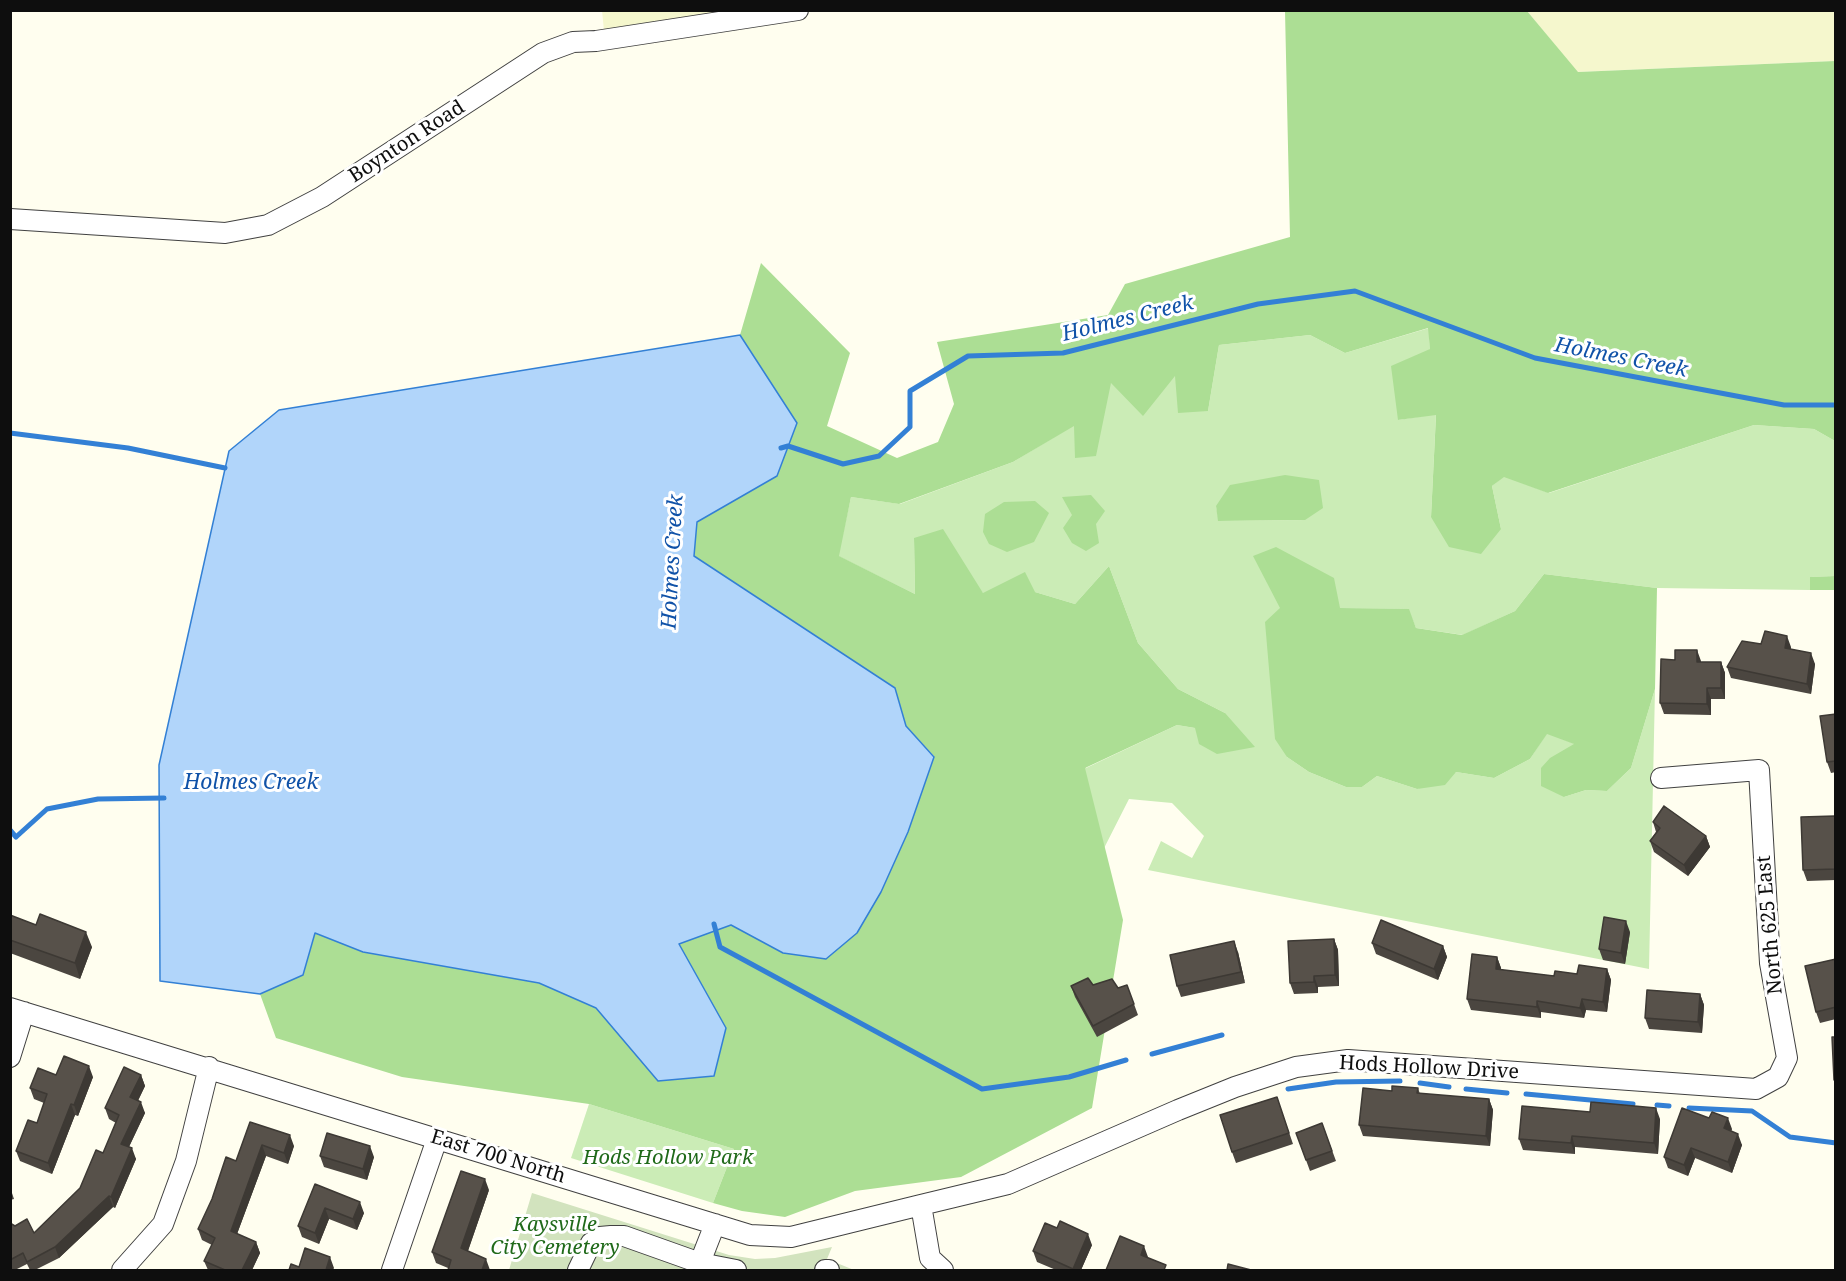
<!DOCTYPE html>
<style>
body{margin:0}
#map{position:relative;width:1846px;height:1281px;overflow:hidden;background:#fffeef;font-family:"Noto Serif",serif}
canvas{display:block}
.frame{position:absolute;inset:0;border:12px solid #0e0e0e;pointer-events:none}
</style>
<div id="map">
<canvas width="1846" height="1281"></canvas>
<div class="frame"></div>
</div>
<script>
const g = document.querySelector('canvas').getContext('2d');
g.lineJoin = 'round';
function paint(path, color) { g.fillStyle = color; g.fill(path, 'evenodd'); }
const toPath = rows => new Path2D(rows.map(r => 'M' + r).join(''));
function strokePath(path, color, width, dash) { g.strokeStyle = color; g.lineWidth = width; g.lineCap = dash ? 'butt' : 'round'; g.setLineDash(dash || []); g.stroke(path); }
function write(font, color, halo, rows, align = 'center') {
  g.font = font + ' "Noto Serif",serif'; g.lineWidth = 6; g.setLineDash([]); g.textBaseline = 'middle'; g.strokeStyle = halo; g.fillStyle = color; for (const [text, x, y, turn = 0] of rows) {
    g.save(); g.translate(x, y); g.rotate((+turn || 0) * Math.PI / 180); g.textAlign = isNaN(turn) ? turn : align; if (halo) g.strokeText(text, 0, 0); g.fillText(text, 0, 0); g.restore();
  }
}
const farmland = toPath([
 [602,10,731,11,604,31],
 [1527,11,1835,11,1835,61,1577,72]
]);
const green = toPath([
 [1429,328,1430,349,1398,420,1436,414,1431,517,1501,529,1492,486,1504,476,1549,493,1754,425,1814,429,1835,441,1835,576,1811,577,1810,590,1657,588,1544,574,1515,611,1463,635,1416,628,1408,609,1281,608,1287,757,1309,772,1346,787,1362,787,1377,776,1417,789,1456,772,1494,778,1530,759,1547,733,1575,744,1564,797,1586,790,1607,791,1631,768,1655,689,1649,969,1148,870,1161,841,1192,858,1204,836,1172,803,1129,799,1098,860,1079,742,1086,768,1177,725,1195,728,1225,713,1178,689,1138,643,1109,566,1075,604,1035,592,983,593,914,538,915,594,838,556,851,497,900,504,1013,462,1074,425,1111,383,1175,376,1208,411,1219,345,1310,335,1345,353],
 [1216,506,1305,520,1219,521],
 [589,1104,734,1149,713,1203,571,1158]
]);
const forest = toPath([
 [1285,11,1527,11,1578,72,1835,61,1835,441,1814,429,1754,425,1548,493,1504,477,1492,486,1501,529,1481,554,1449,547,1431,517,1436,415,1398,420,1391,366,1430,349,1428,328,1345,353,1310,335,1219,345,1208,411,1178,413,1175,376,1143,416,1111,383,1096,456,1075,458,1074,426,1013,462,899,504,851,497,839,556,915,594,914,538,943,529,983,593,1025,572,1035,592,1075,604,1109,566,1138,643,1178,689,1225,713,1255,747,1217,754,1199,744,1195,728,1177,725,1085,768,1123,920,1092,1108,961,1177,855,1191,785,1217,742,1211,713,1203,734,1149,589,1104,402,1077,276,1038,260,994,303,975,315,933,363,952,539,983,597,1008,658,1081,714,1076,726,1028,679,944,731,925,783,953,881,892,908,832,934,756,906,726,895,688,694,556,697,522,777,476,797,423,740,335,761,263,850,353,827,426,897,458,938,442,954,404,937,342,1108,315,1125,284,1290,237],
 [1285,475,1319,480,1323,508,1305,520,1218,521,1216,506,1230,485],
 [1091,495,1105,511,1096,524,1099,543,1086,551,1072,543,1063,528,1072,515,1062,497],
 [1035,501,1049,513,1034,542,1007,552,989,544,983,532,985,514,1004,502],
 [1276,547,1334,578,1340,608,1409,609,1416,628,1462,635,1515,611,1544,574,1657,588,1655,689,1631,768,1607,791,1586,790,1564,797,1541,786,1541,768,1550,758,1574,744,1547,734,1530,759,1494,778,1456,772,1445,785,1417,789,1377,776,1362,787,1346,787,1309,772,1287,757,1275,739,1265,622,1280,608,1253,556],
 [1835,576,1835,590,1810,590,1810,577]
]);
const cemetery = toPath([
 [532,1193,729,1255,755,1259,775,1258,832,1247,827,1259,854,1270,509,1270]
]);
const water = toPath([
 [740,335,797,423,777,476,697,522,694,556,895,688,906,726,934,757,908,832,881,892,857,933,826,959,783,953,731,925,679,944,726,1028,714,1076,658,1081,596,1008,539,983,363,952,315,933,303,975,260,994,160,981,159,765,229,451,279,410,740,335]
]);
const stream = toPath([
 [10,433,128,448,225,468],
 [781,448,788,446,843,464,879,456,910,427,910,391,968,356,1063,353,1258,304,1355,291,1535,358,1784,405,1836,405],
 [10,830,16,837,47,809,98,799,164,798],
 [714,924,720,947,982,1089,1069,1077,1126,1060],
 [1152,1054,1222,1035],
 [1420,1083,1449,1087],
 [1288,1089,1336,1082,1400,1081],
 [1466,1089,1507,1093],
 [1526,1094,1633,1104],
 [1657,1105,1669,1106],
 [1689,1108,1752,1111,1790,1137,1836,1143]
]);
const minor = toPath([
 [10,219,225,233,268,225,322,197,543,53,573,42,596,41,798,10],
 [10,1008,750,1235,791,1237,921,1205,930,1258,943,1270],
 [10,1057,24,1012],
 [921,1205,1008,1184,1178,1110,1235,1087,1296,1067,1348,1060,1756,1089,1778,1077,1787,1058,1770,963,1759,770,1661,778],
 [122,1270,163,1224,186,1161,209,1067],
 [392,1270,437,1139],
 [578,1270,591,1243,600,1237,611,1236,624,1236,700,1263,736,1270],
 [697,1270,715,1224],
 [825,1270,829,1270]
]);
const wall = toPath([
 [1791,647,1791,649,1815,664,1811,694,1731,678,1727,667],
 [1701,662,1721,662,1725,673,1725,699,1711,699,1711,715,1664,714,1660,703],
 [1836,714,1836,772,1831,773,1827,762],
 [1836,818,1836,880,1807,881,1803,870],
 [1653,822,1706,836,1710,847,1688,876,1654,852,1650,841,1656,832],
 [10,915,92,947,80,979,10,953],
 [1630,932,1625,964,1603,960,1599,949],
 [1334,939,1338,950,1339,986,1318,987,1318,993,1294,994,1290,983],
 [1372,943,1443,946,1447,957,1438,980,1376,954],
 [1238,952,1245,983,1181,997,1177,986],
 [1497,957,1501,968,1501,970,1554,976,1577,974,1607,969,1611,980,1607,1012,1586,1010,1584,1018,1541,1012,1541,1018,1471,1010,1467,999],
 [1836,959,1836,1019,1820,1023,1816,1012],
 [1093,985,1118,988,1127,985,1138,1015,1097,1037,1075,997,1071,986],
 [1700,994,1704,1005,1702,1033,1649,1029,1645,1018],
 [56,1075,93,1077,78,1116,75,1115,52,1174,20,1161,16,1151,37,1123,44,1103,34,1099,30,1088],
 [141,1075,145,1086,138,1101,145,1113,129,1147,136,1159,115,1208,113,1207,59,1258,35,1270,30,1270,27,1264,15,1270,10,1270,10,1223,15,1226,34,1233,80,1188,103,1153,116,1123,109,1119,105,1108],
 [1418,1088,1420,1094,1489,1099,1493,1110,1490,1146,1363,1136,1359,1125,1392,1091],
 [1277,1097,1293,1144,1236,1163,1232,1152],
 [1660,1119,1658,1154,1575,1147,1575,1154,1523,1150,1519,1139],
 [250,1122,294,1146,288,1164,266,1156,237,1234,256,1242,260,1253,252,1270,208,1270,204,1261,212,1245,202,1240,198,1229,236,1161],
 [1322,1123,1336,1161,1310,1171,1296,1133],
 [1732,1129,1731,1131,1742,1145,1732,1173,1695,1158,1688,1176,1668,1168,1664,1157],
 [320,1156,374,1157,367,1180,324,1167],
 [315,1184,364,1213,357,1230,329,1219,319,1244,302,1237,298,1226],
 [10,1187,14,1199,10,1200],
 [489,1190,468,1251,490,1270,448,1268,436,1263,432,1252],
 [1092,1245,1081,1270,1056,1270,1037,1262,1033,1251]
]);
const shadedWall = toPath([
 [1787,636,1791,647,1789,658,1785,648],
 [1697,650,1701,661,1701,673,1697,662],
 [1811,653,1815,664,1811,694,1807,684],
 [1721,662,1725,673,1725,699,1721,688],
 [1707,688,1711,699,1711,715,1707,704],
 [1706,836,1710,847,1688,876,1684,865],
 [1626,921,1630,932,1625,964,1621,953],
 [86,932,92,947,80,979,75,963],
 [1334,939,1338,950,1339,986,1335,975],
 [1234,941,1238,952,1245,983,1241,972],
 [1443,946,1447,957,1438,980,1434,969],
 [1497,957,1501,968,1499,980,1496,969],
 [1607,969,1611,980,1607,1012,1603,1002],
 [1314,976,1318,987,1318,993,1314,982],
 [1700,994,1704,1005,1702,1033,1698,1022],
 [1582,999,1586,1010,1584,1018,1580,1008],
 [1537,1001,1541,1012,1541,1018,1537,1007],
 [89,1066,93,1077,78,1116,74,1105],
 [141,1075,145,1086,134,1108,130,1097],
 [1489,1099,1493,1110,1490,1146,1486,1136],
 [141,1102,145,1113,125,1155,121,1144],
 [71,1104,75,1115,52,1174,48,1163],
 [1656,1108,1660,1119,1658,1154,1654,1143],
 [1728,1118,1732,1129,1728,1139,1724,1128],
 [1738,1134,1742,1145,1732,1173,1728,1162],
 [290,1135,294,1146,288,1164,284,1153],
 [1572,1136,1575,1147,1575,1154,1571,1143],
 [262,1145,266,1156,234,1242,231,1231],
 [370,1146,374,1157,367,1180,363,1169],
 [132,1148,136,1159,115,1208,111,1197],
 [1691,1148,1695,1158,1688,1176,1684,1165],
 [485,1179,489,1190,465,1259,461,1248],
 [109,1196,113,1207,59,1258,55,1247],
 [360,1202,364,1213,357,1230,353,1219],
 [325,1208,329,1219,319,1244,315,1233],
 [1088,1234,1092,1245,1081,1270,1074,1270,1073,1269],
 [256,1242,260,1253,252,1270,242,1270],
 [1144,1246,1148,1257,1145,1266,1141,1255],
 [330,1257,334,1268,333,1270,326,1270],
 [486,1259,490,1270,482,1270]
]);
const building = toPath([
 [1765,631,1787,636,1785,648,1811,653,1807,684,1727,667,1742,641,1761,644,1765,631],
 [1675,650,1697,650,1697,662,1721,662,1721,688,1707,688,1707,704,1660,703,1661,659,1675,660,1675,650],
 [1836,714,1836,761,1827,762,1820,716,1836,714],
 [1664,806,1706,836,1684,865,1650,841,1660,828,1653,822,1664,806],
 [1835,816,1836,869,1803,870,1801,817,1835,816],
 [40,914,86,932,75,963,10,940,10,915,36,925,40,914],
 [1604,917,1626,921,1621,953,1599,949,1604,917],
 [1381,920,1443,946,1434,969,1372,943,1381,920],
 [1334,939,1335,975,1314,976,1314,982,1290,983,1288,941,1334,939],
 [1234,941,1241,972,1177,986,1170,955,1234,941],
 [1472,954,1497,957,1496,969,1554,976,1555,971,1577,974,1579,965,1607,969,1603,1002,1582,999,1580,1008,1537,1001,1537,1007,1467,999,1472,954],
 [1836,959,1836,1007,1816,1012,1805,966,1836,959],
 [1088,978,1093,985,1112,979,1118,988,1127,985,1134,1004,1093,1026,1071,986,1088,978],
 [1647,990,1700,994,1698,1022,1645,1018,1647,990],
 [1832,1037,1836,1037,1836,1080,1834,1080,1832,1037],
 [64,1056,89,1066,74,1105,71,1104,48,1163,16,1151,28,1120,37,1123,47,1094,30,1088,38,1068,56,1075,64,1056],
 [124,1067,141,1075,130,1097,141,1102,121,1144,132,1148,111,1197,109,1196,55,1247,27,1262,23,1253,10,1260,10,1223,15,1226,27,1219,34,1233,80,1188,96,1150,103,1153,119,1115,105,1108,124,1067],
 [1392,1086,1418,1088,1417,1093,1489,1099,1486,1136,1359,1125,1363,1088,1392,1091,1392,1086],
 [1277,1097,1289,1133,1232,1152,1220,1115,1277,1097],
 [1591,1102,1656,1108,1654,1143,1572,1136,1571,1143,1519,1139,1522,1106,1590,1112,1591,1102],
 [1682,1108,1709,1118,1712,1112,1728,1118,1724,1128,1738,1134,1728,1162,1691,1148,1684,1165,1664,1157,1682,1108],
 [250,1122,290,1135,284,1153,262,1145,231,1231,256,1242,242,1270,225,1270,204,1261,215,1238,198,1229,212,1199,226,1157,236,1161,250,1122],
 [1322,1123,1332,1151,1306,1160,1296,1133,1322,1123],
 [327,1133,370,1146,363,1169,320,1156,327,1133],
 [461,1171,485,1179,461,1248,486,1259,482,1270,448,1270,451,1260,432,1252,461,1171],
 [315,1184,360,1202,353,1219,325,1208,315,1233,298,1226,315,1184],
 [1060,1221,1088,1234,1073,1269,1033,1251,1045,1223,1057,1228,1060,1221],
 [1120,1236,1144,1246,1141,1255,1166,1265,1164,1270,1106,1270,1120,1236],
 [305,1248,330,1257,326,1270,327,1270,289,1270,291,1264,299,1267,305,1248],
 [1228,1264,1251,1270,1227,1270,1228,1264]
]);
const streetNames = [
 ["Boynton Road",407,142,-33],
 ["North 625 East",1770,925,-95],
 ["Hods Hollow Drive",1429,1068,3],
 ["East 700 North",498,1157,17]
];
const parkNames = [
 ["Hods Hollow Park",668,1158],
 ["Kaysville",555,1225],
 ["City Cemetery",555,1248]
];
const waterNames = [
 ["Holmes Creek",1128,319,-14],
 ["Holmes Creek",1621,358,11],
 ["Holmes Creek",673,562,-87],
 ["Holmes Creek",251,783]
];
paint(farmland, '#f5f7cd');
paint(green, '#cbecb6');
paint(forest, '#acde94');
paint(cemetery, '#d2e3be');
paint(water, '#b1d5fa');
strokePath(water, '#3380d5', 1.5);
strokePath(stream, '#3380d5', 5);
strokePath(minor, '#414141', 22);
strokePath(minor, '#fff', 20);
paint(wall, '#4b4640');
paint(shadedWall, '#3d3934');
paint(building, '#57514a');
strokePath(building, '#3d3934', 1.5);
write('20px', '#0e0e0e', '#fff', streetNames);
write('italic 20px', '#206a1a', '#fff', parkNames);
write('italic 21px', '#1052a8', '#fff', waterNames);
</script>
